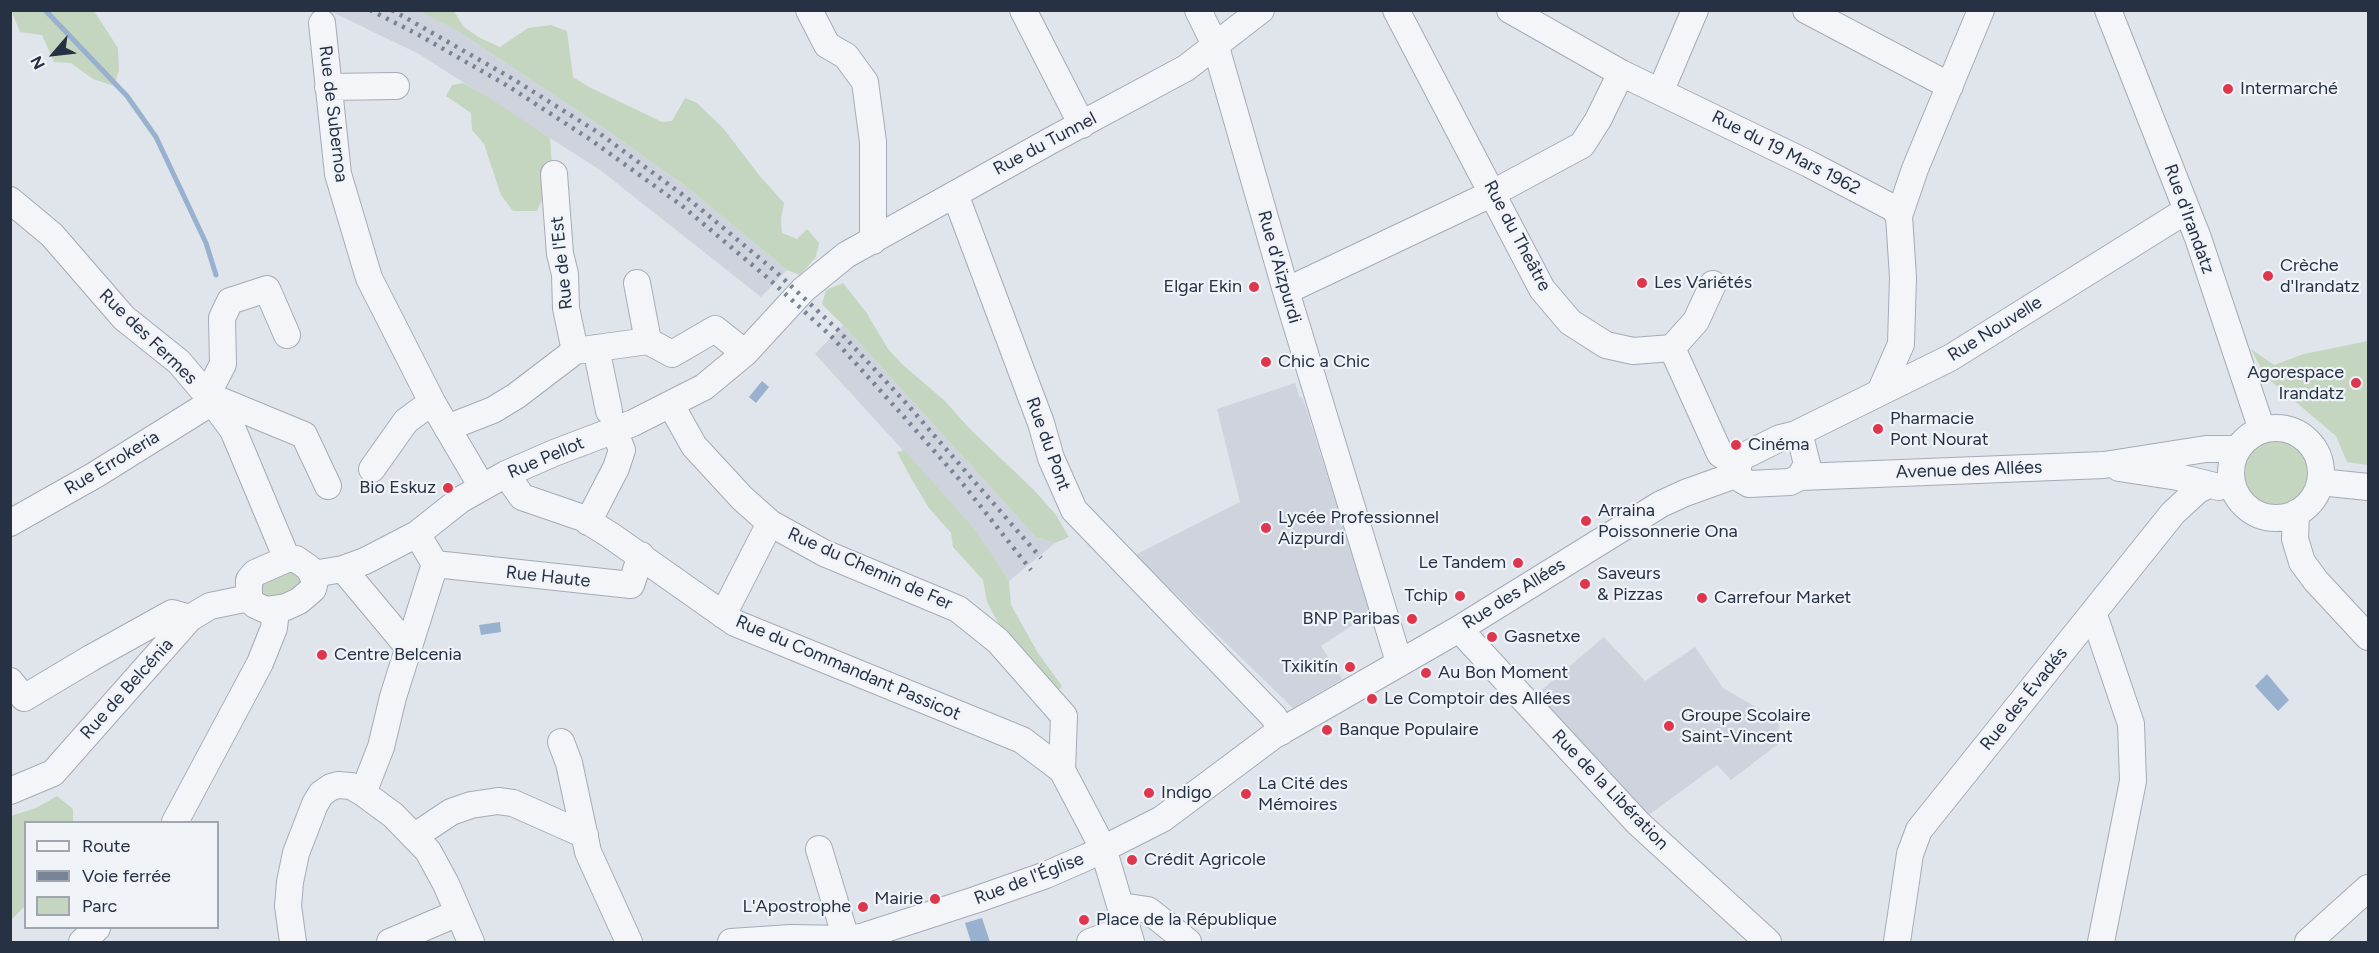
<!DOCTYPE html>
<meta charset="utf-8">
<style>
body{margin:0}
#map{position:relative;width:2379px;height:953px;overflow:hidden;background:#e0e4eb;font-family:Figtree,sans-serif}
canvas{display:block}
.frame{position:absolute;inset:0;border:12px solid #273144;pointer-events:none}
.legend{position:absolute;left:24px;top:821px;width:195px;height:108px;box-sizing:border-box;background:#f0f3f8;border:2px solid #a0a5b0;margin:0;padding:8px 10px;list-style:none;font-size:18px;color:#273144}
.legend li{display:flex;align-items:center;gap:12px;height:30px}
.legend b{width:30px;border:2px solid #a0a5b0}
.north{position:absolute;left:24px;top:24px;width:60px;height:60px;-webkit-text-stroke:4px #f0f3f8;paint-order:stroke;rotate:242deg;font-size:16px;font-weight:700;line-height:24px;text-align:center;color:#273144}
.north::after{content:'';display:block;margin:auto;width:21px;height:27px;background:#273144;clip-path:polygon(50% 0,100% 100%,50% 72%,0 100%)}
</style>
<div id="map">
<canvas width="2379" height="953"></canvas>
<div class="frame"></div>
<ul class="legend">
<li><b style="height:8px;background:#f3f5f8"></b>Route</li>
<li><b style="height:8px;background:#788396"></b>Voie ferrée</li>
<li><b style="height:16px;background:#c5d6c0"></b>Parc</li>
</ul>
<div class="north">N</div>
</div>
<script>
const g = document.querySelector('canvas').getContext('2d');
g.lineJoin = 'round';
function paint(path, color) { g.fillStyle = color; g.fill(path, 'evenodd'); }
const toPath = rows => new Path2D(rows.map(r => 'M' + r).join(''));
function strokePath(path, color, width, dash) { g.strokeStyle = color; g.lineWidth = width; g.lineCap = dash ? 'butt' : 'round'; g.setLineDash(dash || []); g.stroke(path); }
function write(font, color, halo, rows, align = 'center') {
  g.font = font + ' Figtree,sans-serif'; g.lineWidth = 4.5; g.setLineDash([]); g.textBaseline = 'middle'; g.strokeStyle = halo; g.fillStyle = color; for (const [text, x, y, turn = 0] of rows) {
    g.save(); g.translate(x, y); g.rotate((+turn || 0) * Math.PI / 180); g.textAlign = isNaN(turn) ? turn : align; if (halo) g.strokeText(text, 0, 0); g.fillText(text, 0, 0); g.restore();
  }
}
const built = toPath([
 [330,11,418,11,456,30,601,126,688,188,787,270,761,297,600,170,419,54],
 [843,325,1036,537,1055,543,1009,581,974,528,815,354],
 [1295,383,1299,396,1303,399,1371,613,1321,646,1342,679,1293,708,1135,555,1240,502,1217,409],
 [1604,637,1645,681,1695,647,1723,688,1780,721,1778,730,1782,741,1731,780,1717,765,1643,819,1537,701,1539,692]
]);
const green = toPath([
 [11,10,94,11,118,48,119,70,114,86,93,79,71,63,54,62,42,35,20,32],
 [418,11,454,11,463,26,478,37,500,47,528,28,551,25,567,31,573,77,589,87,662,122,672,121,685,98,697,103,723,128,759,175,784,203,781,219,782,233,797,239,807,229,819,243,816,257,800,275,787,270,688,188,601,126,456,30],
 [463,83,488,97,550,138,552,166,546,192,537,211,513,211,501,195,484,144,472,130,471,113,446,96,452,85],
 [843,283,866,312,888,349,903,365,944,400,970,429,1034,490,1056,515,1069,537,1055,543,1036,537,843,325,822,304,826,290],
 [2368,341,2368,465,2347,462,2336,436,2265,376,2251,349,2274,365,2304,354],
 '2236 475a38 38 0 1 1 76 0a38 38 0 1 1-76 0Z',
 [904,450,974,528,993,556,1009,581,1011,605,1038,653,1062,686,1056,694,1002,630,987,602,983,580,953,547,951,533,929,508,912,480,897,452],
 [286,569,301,574,302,585,289,600,259,596,261,579],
 [57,796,73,809,73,822,26,822,25,906,11,920,11,816,36,808]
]);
const water = toPath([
 [762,381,769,387,756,403,749,397],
 [500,622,501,632,481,635,479,625],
 [2267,674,2289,700,2278,711,2255,686],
 [982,918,990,942,971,942,965,923]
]);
const stream = toPath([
 [45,10,127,96,156,137,206,243,216,275]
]);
const minor = toPath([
 [809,10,827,45,846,56,865,82,873,142,873,241],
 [1023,10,1082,125],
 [1198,10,1216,47,1286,291,1399,662],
 [1396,10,1542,289,1570,322,1606,345,1633,351,1672,348,1720,454,1738,463],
 [1510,10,1621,73,1809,164,1893,208,1899,216,1903,277,1901,344,1880,392],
 [1806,10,1950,86],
 [2108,10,2198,238,2262,430],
 [322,23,338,174,369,278,432,402,482,487],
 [328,87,396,86],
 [1661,90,1695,10],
 [554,174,560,254,565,274,566,308,575,351],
 [955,194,1041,423,1051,458,1074,510,1274,717,1281,732],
 [10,200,52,235,124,318,179,362,207,395,233,430,287,559],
 [1899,216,1915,169,1981,10],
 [637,283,648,341],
 [1286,291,1493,193,1582,145,1598,120,1621,73],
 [287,335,267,289,230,301,222,318,223,364,207,395,304,435,328,486],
 [596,348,609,411],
 [1672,348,1696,321,1713,284],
 [671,405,694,446,742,498,770,523,824,553,958,609,998,641,1064,716,1062,770],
 [447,428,493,410,516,396,575,351,648,341,672,354,715,329,745,353],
 '2231 473a45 45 0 1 1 90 0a45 45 0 1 1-90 0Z',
 [1796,434,1950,358,2187,210],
 [1796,434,1802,444,1807,464,1800,477,1790,482,1749,484,1742,480,1738,474,1738,463,1744,456,1780,438,1796,434],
 [2119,468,2178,477,2219,487],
 [372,469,406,421,432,402],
 [506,474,522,497,583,518,610,535,735,623,1022,740,1062,770,1103,848,1131,942],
 [1800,477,2104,465,2206,449,2238,449],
 [2320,482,2368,487],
 [2296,513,2295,539,2302,562,2316,581,2368,637],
 [588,522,616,468,622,450,614,430],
 [10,523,95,475,212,402],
 [287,559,296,559,309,568,315,581,313,589,299,601,286,607,266,610,255,605,249,598,249,580,255,573,287,559],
 [435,564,631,585,641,555],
 [343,569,409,648],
 [313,574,343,569,365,561,417,534,460,500,506,474,554,453,633,423,704,387,745,353,803,290,846,255,1050,141,1186,68,1261,10],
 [723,615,770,523],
 [2091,616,2096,621,2131,724,2133,781,2101,942],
 [1459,629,1638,823,1768,942],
 [10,681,24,698,91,658,172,613,190,618],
 [561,742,569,763,588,852,629,942],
 [10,791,53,773,190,618,210,606,249,598],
 [363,793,381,747,393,697,435,564,417,534],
 [175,822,260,663,274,628,276,610],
 [415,836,451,812,471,805,498,801,513,803,585,835],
 [819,849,847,942],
 [1121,906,1148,910,1188,942],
 [82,942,97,928],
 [293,942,288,906,290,882,296,853,315,804,321,794,331,787,338,785,351,786,363,793,393,815,428,851,446,884,471,942],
 [390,942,458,913],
 [731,942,791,938,846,939,861,937,975,900,1046,875,1087,857,1162,819,1273,736,1459,629,1661,504,1685,493,1738,474],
 [1090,942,1127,928],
 [1897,942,1910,854,1919,830,2173,513,2198,490,2209,485],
 [2308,942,2368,888]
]);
const rail = toPath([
 [370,10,419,35,508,86,591,140,681,205,769,279,831,336,897,409,959,479,1031,570],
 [392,10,513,79,599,133,691,201,775,271,837,329,906,403,1041,558]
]);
const markers = [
 [2228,89,6,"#de374d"],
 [2268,276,6,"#de374d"],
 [1642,283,6,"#de374d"],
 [1254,287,6,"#de374d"],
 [1266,362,6,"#de374d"],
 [2356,383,6,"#de374d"],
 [1878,429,6,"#de374d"],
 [1736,445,6,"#de374d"],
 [448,488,6,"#de374d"],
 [1586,521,6,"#de374d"],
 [1266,528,6,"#de374d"],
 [1518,563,6,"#de374d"],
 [1585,584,6,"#de374d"],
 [1460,596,6,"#de374d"],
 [1702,598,6,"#de374d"],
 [1412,619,6,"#de374d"],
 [1492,637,6,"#de374d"],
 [322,655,6,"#de374d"],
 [1350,667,6,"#de374d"],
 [1426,673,6,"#de374d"],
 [1372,699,6,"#de374d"],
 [1669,726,6,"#de374d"],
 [1327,730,6,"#de374d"],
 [1149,793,6,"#de374d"],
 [1246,794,6,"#de374d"],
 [1132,860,6,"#de374d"],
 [935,899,6,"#de374d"],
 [863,907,6,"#de374d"],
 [1084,920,6,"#de374d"]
];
const poiNames = [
 ["Intermarché",2240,89],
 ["Crèche",2280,266],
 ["d'Irandatz",2280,287],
 ["Les Variétés",1654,283],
 ["Elgar Ekin",1242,287,"right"],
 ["Chic a Chic",1278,362],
 ["Agorespace",2344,373,"right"],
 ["Irandatz",2344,394,"right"],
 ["Pharmacie",1890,419],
 ["Pont Nourat",1890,440],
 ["Cinéma",1748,445],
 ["Bio Eskuz",436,488,"right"],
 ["Arraina",1598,511],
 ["Poissonnerie Ona",1598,532],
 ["Lycée Professionnel",1278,518],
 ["Aizpurdi",1278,539],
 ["Le Tandem",1506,563,"right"],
 ["Saveurs",1597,574],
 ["& Pizzas",1597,595],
 ["Tchip",1448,596,"right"],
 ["Carrefour Market",1714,598],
 ["BNP Paribas",1400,619,"right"],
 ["Gasnetxe",1504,637],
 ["Centre Belcenia",334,655],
 ["Txikitín",1338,667,"right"],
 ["Au Bon Moment",1438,673],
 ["Le Comptoir des Allées",1384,699],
 ["Groupe Scolaire",1681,716],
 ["Saint-Vincent",1681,737],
 ["Banque Populaire",1339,730],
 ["La Cité des",1258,784],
 ["Mémoires",1258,805],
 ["Indigo",1161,793],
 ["Crédit Agricole",1144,860],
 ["Mairie",923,899,"right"],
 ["L'Apostrophe",851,907,"right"],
 ["Place de la République",1096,920]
];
const streetNames = [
 ["Rue de Subernoa",333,114,83],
 ["Rue du Tunnel",1045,144,-28],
 ["Rue du 19 Mars 1962",1786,153,27],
 ["Rue d'Irandatz",2189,219,70],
 ["Rue du Theâtre",1517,236,62],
 ["Rue de l'Est",562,263,-96],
 ["Rue d'Aïzpurdi",1279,267,74],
 ["Rue Nouvelle",1995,329,-32],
 ["Rue des Fermes",148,337,44],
 ["Rue du Pont",1048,444,70],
 ["Rue Pellot",546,458,-23],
 ["Rue Errokeria",112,463,-31],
 ["Avenue des Allées",1969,470,-2],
 ["Rue du Chemin de Fer",870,569,24],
 ["Rue Haute",548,577,6],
 ["Rue des Allées",1514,594,-32],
 ["Rue du Commandant Passicot",848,668,23],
 ["Rue de Belcénia",127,689,-48],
 ["Rue des Évadés",2024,699,-51],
 ["Rue de la Libération",1610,790,46],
 ["Rue de l'Église",1029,879,-21]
];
paint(built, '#ced3dd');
paint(green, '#c5d6c0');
paint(water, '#97b1cf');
strokePath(stream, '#97b1cf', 5);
strokePath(minor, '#a5abb6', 28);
strokePath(minor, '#f3f5f8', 26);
strokePath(rail, '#788396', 4.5, [3, 6]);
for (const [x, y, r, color] of markers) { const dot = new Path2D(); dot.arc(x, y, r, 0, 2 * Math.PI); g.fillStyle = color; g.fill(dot); strokePath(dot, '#f0f3f8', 2); }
write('18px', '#273144', '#f0f3f8', poiNames, 'left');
write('18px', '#273144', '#f0f3f8', streetNames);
</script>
